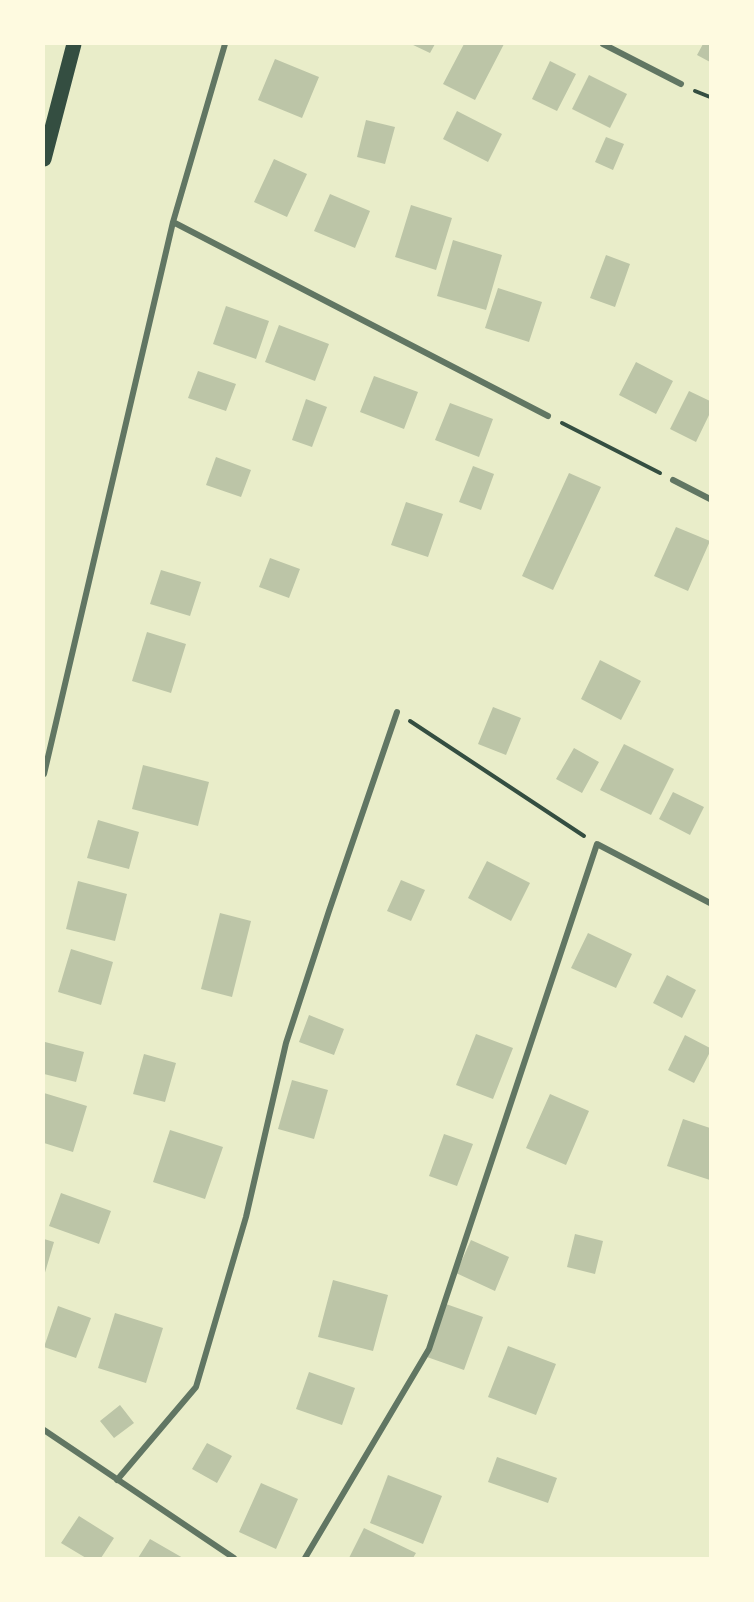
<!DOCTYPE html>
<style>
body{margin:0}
#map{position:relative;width:754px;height:1602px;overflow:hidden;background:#e9edc9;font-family:Overpass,sans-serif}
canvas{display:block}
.frame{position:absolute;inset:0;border:45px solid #fefae0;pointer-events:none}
</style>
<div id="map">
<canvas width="754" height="1602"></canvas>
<div class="frame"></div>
</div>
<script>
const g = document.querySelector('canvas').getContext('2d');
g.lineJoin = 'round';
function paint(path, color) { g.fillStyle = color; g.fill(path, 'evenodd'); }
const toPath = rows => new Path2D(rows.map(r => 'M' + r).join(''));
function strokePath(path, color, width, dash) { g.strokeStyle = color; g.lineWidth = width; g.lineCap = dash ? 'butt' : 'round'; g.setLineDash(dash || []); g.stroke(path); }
const building = toPath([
 [411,44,435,44,430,53],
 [464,44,504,44,475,100,443,84],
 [703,44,710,44,710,62,697,55],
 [275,59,319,77,302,118,258,100],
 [550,61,576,74,557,111,532,99],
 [589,75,627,94,610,128,572,109],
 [457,111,502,134,488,162,443,139],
 [366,120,395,127,385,164,357,157],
 [606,137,624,144,613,170,595,162],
 [274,159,307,174,287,217,254,202],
 [330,194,370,211,355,248,314,231],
 [411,205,452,218,436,270,395,257],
 [453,240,502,255,486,310,437,296],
 [606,255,630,264,615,307,590,298],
 [498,288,542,302,529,342,485,328],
 [226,306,269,321,256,359,213,344],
 [279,325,329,344,315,381,265,362],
 [636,362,673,381,656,414,619,395],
 [198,371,236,384,226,411,188,398],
 [374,376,418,392,404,429,360,412],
 [689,391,710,401,710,413,696,442,670,429],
 [306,399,327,407,312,447,292,440],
 [450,403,493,419,479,457,435,440],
 [216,457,251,470,241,497,206,485],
 [473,466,494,474,481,510,459,502],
 [569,473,601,487,553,590,522,576],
 [406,502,443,514,428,557,391,545],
 [676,527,710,541,688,591,654,576],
 [270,558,300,569,289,598,259,587],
 [161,570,201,582,190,616,150,604],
 [147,632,186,644,171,693,132,681],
 [600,660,641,681,621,720,581,699],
 [493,707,521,718,506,755,478,744],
 [624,744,674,769,651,815,600,790],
 [574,748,599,762,582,793,556,779],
 [143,765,209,782,198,826,132,809],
 [673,792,704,807,690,835,659,819],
 [98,820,139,832,129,869,87,858],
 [487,861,530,883,511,921,468,898],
 [401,880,425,890,411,921,387,911],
 [78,881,127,894,115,941,66,929],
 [220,913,251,921,232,997,201,989],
 [588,933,632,954,616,988,571,968],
 [71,949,113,962,101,1005,58,992],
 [667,975,696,990,682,1018,653,1003],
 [309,1015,344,1029,334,1055,299,1042],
 [476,1034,513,1048,493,1099,456,1085],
 [685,1035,710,1048,710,1052,694,1083,668,1070],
 [45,1042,84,1052,76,1082,44,1074],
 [144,1054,176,1063,165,1102,133,1094],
 [292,1080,328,1090,314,1139,278,1129],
 [44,1093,87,1106,73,1152,44,1143],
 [550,1094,589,1111,566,1165,526,1148],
 [683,1119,710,1128,710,1180,667,1166],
 [170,1130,223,1147,205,1199,153,1182],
 [444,1134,473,1144,457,1186,429,1176],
 [61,1193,111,1211,99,1244,49,1226],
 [575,1234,603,1241,595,1274,567,1267],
 [44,1239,54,1242,44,1276],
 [471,1240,509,1257,495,1291,456,1273],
 [333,1280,388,1295,373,1351,318,1337],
 [446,1304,483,1317,464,1370,427,1357],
 [58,1306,91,1318,76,1358,44,1347],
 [115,1313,163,1328,146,1383,98,1368],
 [508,1346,556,1364,536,1415,488,1397],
 [309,1372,355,1388,342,1425,296,1409],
 [120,1405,134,1423,114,1438,100,1421],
 [207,1443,232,1456,217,1483,192,1469],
 [497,1457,557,1478,548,1503,488,1482],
 [388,1475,442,1496,423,1544,370,1523],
 [261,1483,298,1499,276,1549,239,1532],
 [79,1516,114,1538,101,1558,86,1558,61,1543],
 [364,1528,416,1553,413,1558,349,1558],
 [150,1539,183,1558,138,1558]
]);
const path = toPath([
 [695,91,710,97],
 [562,423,660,473],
 [410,721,584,836]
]);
const minor = toPath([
 [603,44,681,84],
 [173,222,548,416],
 [673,480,710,499],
 [44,774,173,222,225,44],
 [44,1430,234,1558],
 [117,1480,196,1387,246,1217,286,1043,329,911,397,712],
 [305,1558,429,1349,597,844,710,903]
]);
const primary = toPath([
 [44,159,74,44]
]);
paint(building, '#bcc5a7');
strokePath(path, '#344e41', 4);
strokePath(minor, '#617663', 6);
strokePath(primary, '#344e41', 15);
</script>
